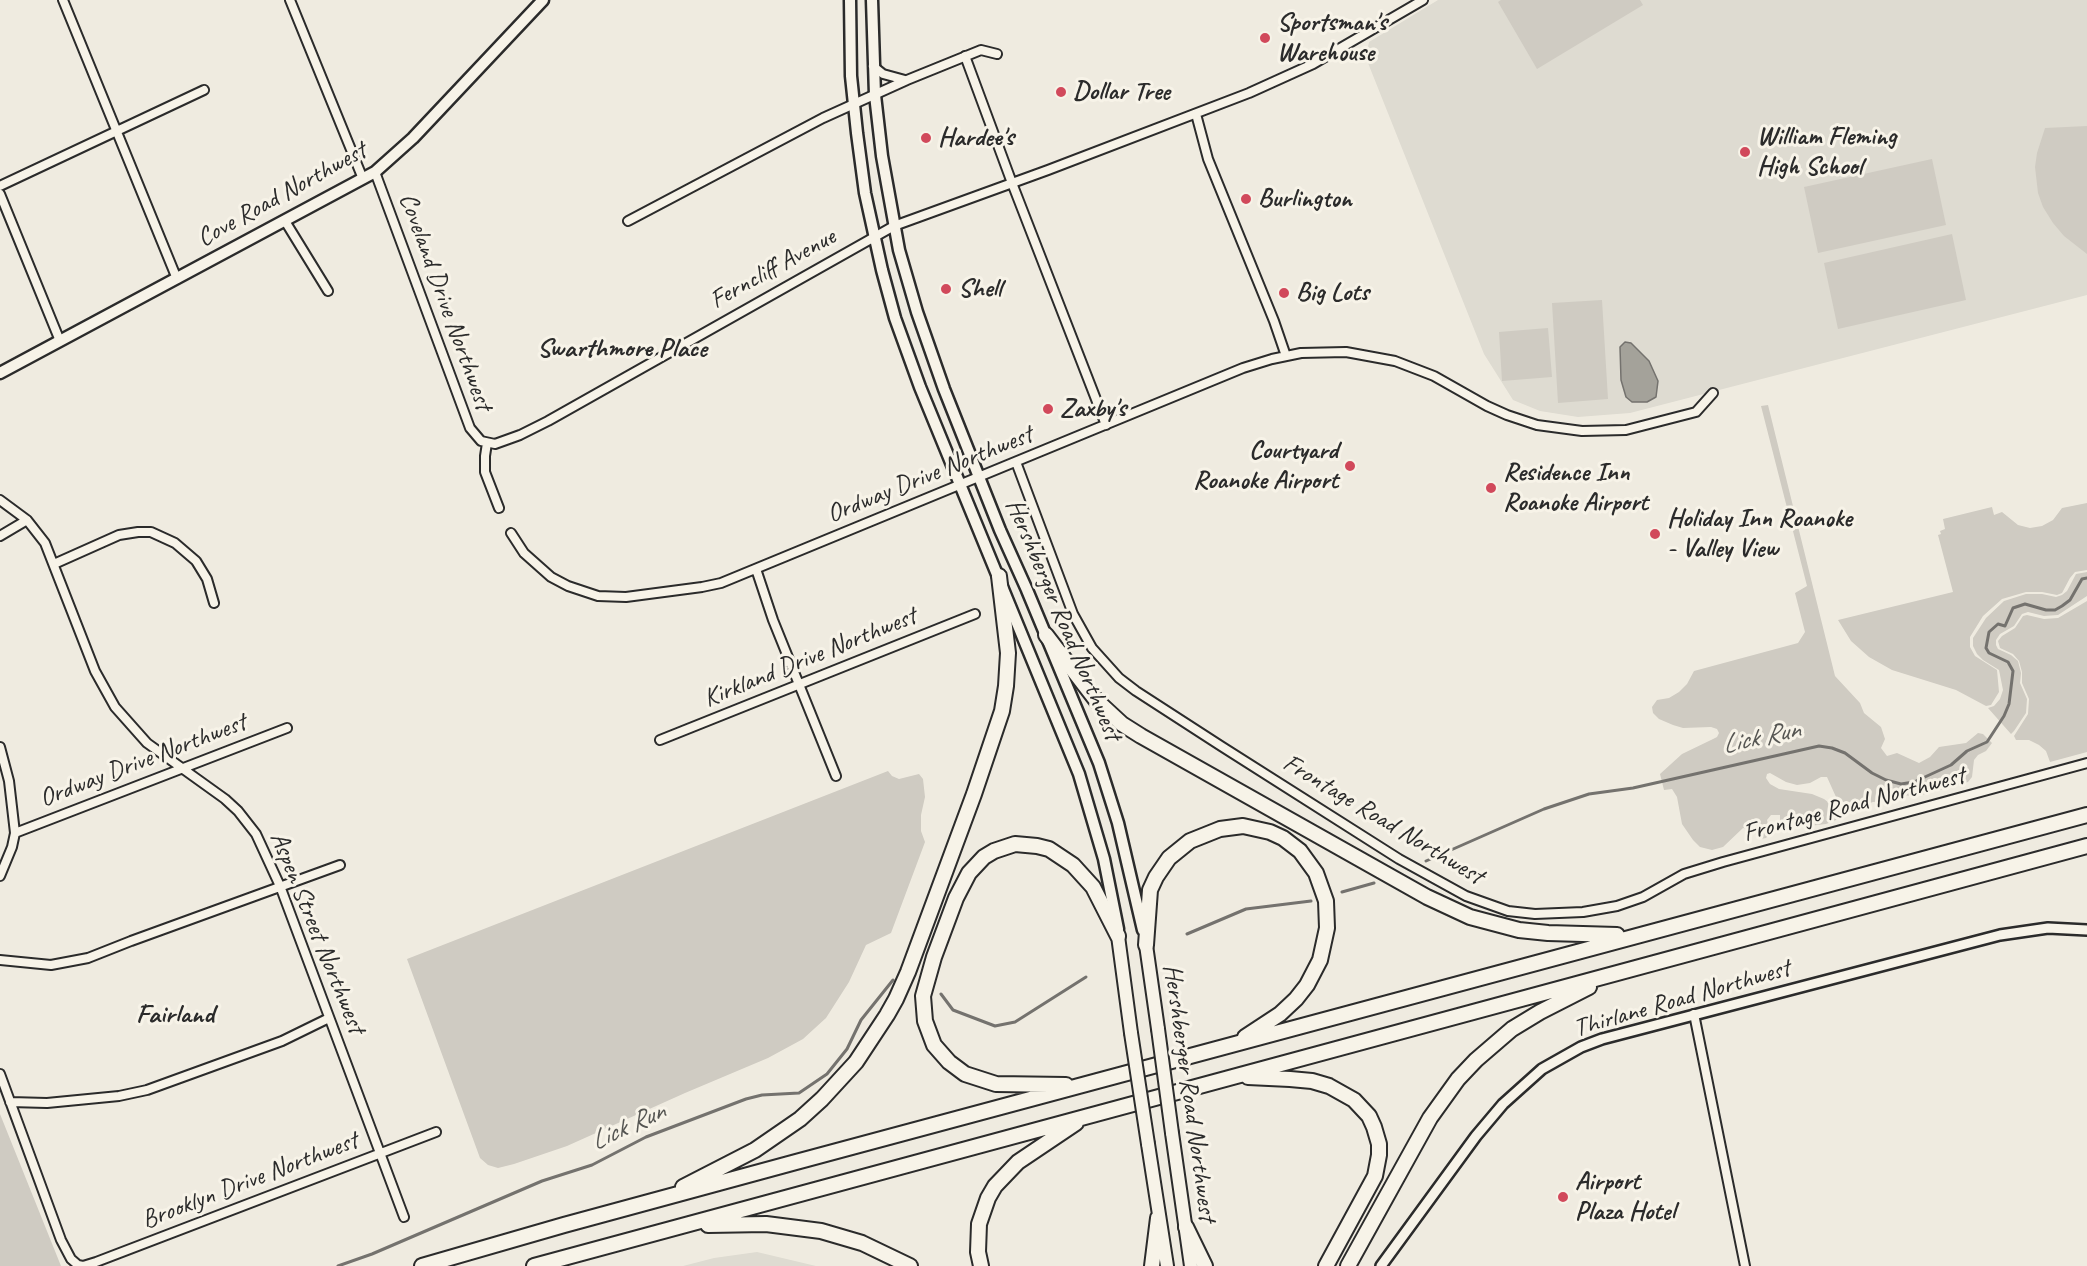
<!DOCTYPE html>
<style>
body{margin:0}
canvas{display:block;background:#efebe0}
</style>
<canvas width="2087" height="1266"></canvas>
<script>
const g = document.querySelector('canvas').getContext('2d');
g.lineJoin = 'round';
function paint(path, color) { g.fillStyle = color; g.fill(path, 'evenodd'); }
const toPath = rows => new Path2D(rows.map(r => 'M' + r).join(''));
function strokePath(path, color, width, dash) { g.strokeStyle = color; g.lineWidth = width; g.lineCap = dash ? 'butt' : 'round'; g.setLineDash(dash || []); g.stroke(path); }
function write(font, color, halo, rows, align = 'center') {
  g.font = font + ' Caveat,sans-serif'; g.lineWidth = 6; g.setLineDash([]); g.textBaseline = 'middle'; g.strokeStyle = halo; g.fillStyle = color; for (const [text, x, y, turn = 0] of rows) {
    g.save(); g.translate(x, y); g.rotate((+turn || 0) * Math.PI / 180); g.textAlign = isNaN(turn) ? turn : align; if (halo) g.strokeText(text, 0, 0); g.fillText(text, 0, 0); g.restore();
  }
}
const built = toPath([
 [1438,0,2087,0,2087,295,1630,413,1578,417,1540,411,1513,400,1484,354,1366,58,1369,42],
 [757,1252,816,1266,683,1266,714,1258]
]);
const green = toPath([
 [1501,0,1640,0,1643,5,1537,69,1498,2],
 [2087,126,2087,254,2064,236,2053,223,2043,207,2038,193,2035,167,2037,153,2045,128],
 [1932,159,1946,225,1818,253,1804,187],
 [1952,234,1966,300,1838,329,1824,263],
 [1602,300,1608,399,1558,403,1552,303],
 [1548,328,1552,377,1502,381,1499,332],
 [1768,405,1835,676,1860,703,1864,713,1881,727,1885,739,1881,748,1887,756,1897,753,1919,763,1930,757,1939,747,1966,743,1978,733,1983,734,1992,743,1986,751,1978,755,1974,760,1972,777,1968,782,1918,796,1894,795,1884,801,1873,802,1857,807,1845,804,1836,797,1827,777,1821,777,1810,783,1797,785,1786,782,1770,773,1767,774,1766,778,1770,784,1779,789,1812,794,1824,799,1837,809,1840,815,1836,820,1826,824,1783,829,1780,828,1780,815,1771,815,1767,820,1770,833,1766,838,1761,839,1757,837,1754,831,1743,828,1723,847,1712,850,1700,847,1693,840,1682,824,1677,797,1672,789,1664,790,1660,774,1682,754,1711,740,1717,737,1719,733,1717,729,1711,727,1683,728,1673,725,1659,719,1653,713,1652,707,1657,700,1669,698,1679,692,1687,684,1694,671,1798,643,1805,632,1795,593,1807,586,1761,406],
 [2087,503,2087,570,2075,572,2070,578,2062,593,2057,595,2042,592,2026,592,2002,599,1983,616,1970,637,1970,647,1975,656,1997,670,1999,692,1991,705,1986,706,1956,690,1892,670,1869,657,1851,641,1838,620,1953,592,1938,535,1941,534,1940,531,1945,529,1943,519,1992,507,1994,515,2002,512,2018,525,2030,528,2042,526,2053,520,2062,508],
 [2087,572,2087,596,2058,615,2044,616,2028,612,2022,614,2014,626,2000,634,1996,640,1996,645,1998,649,2011,655,2018,661,2021,673,2020,683,2027,699,2026,713,2014,731,2011,734,1988,708,1994,706,2000,699,2003,690,1999,670,1983,660,1977,654,1973,646,1973,638,1986,618,2004,601,2026,594,2042,594,2056,597,2062,595,2067,591,2076,574],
 [2087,601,2087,752,2050,762,2046,751,2039,745,2029,740,2016,740,2014,736,2028,714,2029,699,2022,683,2022,672,2019,661,2013,654,2000,648,1998,641,2002,636,2015,628,2023,616,2027,615,2044,619,2058,618],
 [888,771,892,776,899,779,919,774,923,779,925,797,921,815,921,831,925,842,891,933,866,945,849,982,826,1018,803,1039,768,1058,685,1093,567,1146,514,1164,498,1168,488,1165,480,1158,407,959],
 [0,1114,61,1266,0,1266]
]);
const water = toPath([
 [1625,342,1631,343,1649,361,1658,381,1656,397,1647,402,1632,402,1626,397,1621,380,1620,347,1625,342]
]);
const stream = toPath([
 [1426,861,1544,809,1589,794,1633,788,1819,746,1832,748,1845,753,1872,773,1886,780,1901,784,1914,782,1951,765,1967,751,1987,742,2004,716,2009,704,2013,671,2008,662,1989,653,1986,648,1989,632,1998,624,2005,626,2013,608,2025,604,2046,610,2055,610,2062,606,2070,600,2082,579,2087,578],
 [1342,892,1374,883],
 [1187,934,1246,909,1311,901],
 [941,994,953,1010,995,1026,1015,1022,1086,977],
 [338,1266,372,1254,542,1181,592,1165,646,1137,746,1099,762,1095,799,1093,827,1074,847,1049,861,1020,893,980]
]);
const minor = toPath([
 [63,0,177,279],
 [290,0,363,179],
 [965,56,1012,183,1106,425],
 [873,66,883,74,905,80],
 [1196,114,1208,159,1274,321,1286,356],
 [375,172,470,428,481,441,495,444,520,435,548,421,894,226,1048,170,1249,93,1313,64,1423,0],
 [0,186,204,90],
 [0,194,60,341],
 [285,221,328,291],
 [628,221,823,118,907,80,981,50,997,54],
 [487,443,485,456,485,472,499,508],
 [1016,462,1073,614,1092,648,1119,678,1136,691,1221,746,1399,859,1466,896,1508,911,1535,914,1583,912,1617,906,1643,897,1684,874,1723,862,2087,763],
 [0,500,27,520,45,543,95,671,115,707,147,743,225,799,238,811,256,834,280,886,404,1217],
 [511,533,524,553,551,577,568,586,598,596,626,597,702,587,721,583,1243,368,1272,359,1301,353,1346,352,1395,361,1434,376,1487,406,1507,415,1537,425,1582,431,1626,430,1696,412,1713,393],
 [0,536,27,520],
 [54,564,119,535,138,532,151,532,175,543,196,561,207,579,214,603],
 [756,569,773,620,836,776],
 [660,740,975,614],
 [0,747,9,781,15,833,12,847,0,876],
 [15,833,287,728],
 [0,960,51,965,88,958,131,941,340,865],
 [1694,1014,1745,1266],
 [0,1074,61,1240,71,1259,78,1265,83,1266,96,1262,436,1132],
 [10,1102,47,1103,119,1096,147,1090,282,1041,329,1018]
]);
const tertiary = toPath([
 [1381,1266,1476,1136,1503,1104,1542,1069,1581,1047,1602,1039,2000,935,2048,928,2087,930]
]);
const secondary = toPath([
 [850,0,851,76,857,133,865,193,882,270,895,318,920,387,1079,774,1104,859,1118,929],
 [872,0,875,95,882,156,899,250,917,312,944,389,1000,530,1027,590,1099,763,1118,823,1143,930],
 [0,373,375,172,413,138,543,0]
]);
const primary = toPath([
 [1118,936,1131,1033],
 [1146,945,1158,1029],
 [1172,1133,1191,1266],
 [1148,1144,1167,1266]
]);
const motorway = toPath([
 [1046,635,1096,700,1122,724,1141,736,1427,897,1470,917,1519,930,1548,933,1617,935],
 [1146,945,1150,890,1156,877,1169,858,1190,841,1220,829,1243,826,1270,832,1283,838,1300,851,1316,873,1326,901,1327,928,1320,960,1307,985,1296,999,1280,1014,1245,1037],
 [1248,1077,1290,1079,1312,1081,1329,1086,1354,1100,1369,1116,1374,1127,1379,1144,1379,1155,1375,1176,1326,1266],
 [1066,1085,996,1084,965,1074,949,1062,934,1045,925,1021,923,996,934,957,956,898,969,873,984,857,994,851,1015,844,1037,846,1049,849,1073,865,1093,887,1118,936],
 [683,1187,755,1150,800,1119,822,1099,856,1062,887,1015,896,999,908,972,974,794,1002,711,1006,686,1008,653,999,576],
 [708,1225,766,1224,821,1231,862,1243,910,1266],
 [1186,1227,1205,1266],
 [422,1266,564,1225,796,1162,2087,815],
 [534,1266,2087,846],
 [981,1266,978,1252,979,1224,988,1198,995,1186,1018,1162,1076,1123],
 [1152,1266,1158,1218],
 [1348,1266,1430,1118,1458,1079,1476,1060,1512,1029,1540,1012,1589,987]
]);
const primaryBridge = toPath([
 [1158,1029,1172,1133],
 [1131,1033,1148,1144]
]);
const markers = [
 [1265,38,6,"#d1495b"],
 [1061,92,6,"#d1495b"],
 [926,138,6,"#d1495b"],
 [1745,152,6,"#d1495b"],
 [1246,199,6,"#d1495b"],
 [946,289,6,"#d1495b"],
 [1284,293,6,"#d1495b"],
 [1048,409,6,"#d1495b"],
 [1350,466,6,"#d1495b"],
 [1491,488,6,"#d1495b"],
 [1655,534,6,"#d1495b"],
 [1563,1197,6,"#d1495b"]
];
const poiNames = [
 ["Sportsman's",1277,23],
 ["Warehouse",1277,53],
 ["Dollar Tree",1073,92],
 ["William Fleming",1757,137],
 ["High School",1757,167],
 ["Hardee's",938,138],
 ["Burlington",1258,199],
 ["Shell",958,289],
 ["Big Lots",1296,293],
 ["Zaxby's",1060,409],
 ["Courtyard",1338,451,"right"],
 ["Roanoke Airport",1338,481,"right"],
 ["Residence Inn",1503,473],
 ["Roanoke Airport",1503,503],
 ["Holiday Inn Roanoke",1667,519],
 ["- Valley View",1667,549],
 ["Airport",1575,1182],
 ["Plaza Hotel",1575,1212]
];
const streetNames = [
 ["Cove Road Northwest",282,195,-29],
 ["Ferncliff Avenue",773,269,-29],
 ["Coveland Drive Northwest",445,302,70],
 ["Ordway Drive Northwest",930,475,-22],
 ["Hershberger Road Northwest",1063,620,67],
 ["Kirkland Drive Northwest",810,658,-22],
 ["Ordway Drive Northwest",143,761,-21],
 ["Frontage Road Northwest",1854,805,-15],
 ["Frontage Road Northwest",1383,820,31],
 ["Aspen Street Northwest",317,933,68],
 ["Thirlane Road Northwest",1682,999,-16],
 ["Hershberger Road Northwest",1189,1093,82],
 ["Brooklyn Drive Northwest",250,1181,-21]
];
const neighbourhoodNames = [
 ["Swarthmore Place",622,349],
 ["Fairland",175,1015]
];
const waterNames = [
 ["Lick Run",1761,738,-12],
 ["Lick Run",628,1127,-25]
];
paint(built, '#dedbd1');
paint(green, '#cfcbc2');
paint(water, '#a4a29a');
strokePath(water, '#74726e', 1.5);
strokePath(stream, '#74726e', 3);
strokePath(minor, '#2b2b2b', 12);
strokePath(tertiary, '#2b2b2b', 14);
strokePath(secondary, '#2b2b2b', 15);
strokePath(primary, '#2b2b2b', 16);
strokePath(motorway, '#2b2b2b', 18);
strokePath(minor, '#f7f3e8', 8);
strokePath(tertiary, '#f7f3e8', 9);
strokePath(secondary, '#f7f3e8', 10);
strokePath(primary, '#f7f3e8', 12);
strokePath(motorway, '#f7f3e8', 14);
strokePath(primaryBridge, '#2b2b2b', 16, []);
strokePath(primaryBridge, '#f7f3e8', 12);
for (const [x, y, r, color] of markers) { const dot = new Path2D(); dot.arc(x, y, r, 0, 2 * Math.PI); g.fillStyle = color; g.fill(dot); strokePath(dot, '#f7f3e8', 2); }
write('bold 26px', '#2b2b2b', '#f7f3e8', poiNames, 'left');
write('26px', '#2b2b2b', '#f7f3e8', streetNames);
write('bold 27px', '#2b2b2b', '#f7f3e8', neighbourhoodNames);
write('italic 27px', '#555552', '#f7f3e8', waterNames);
</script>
